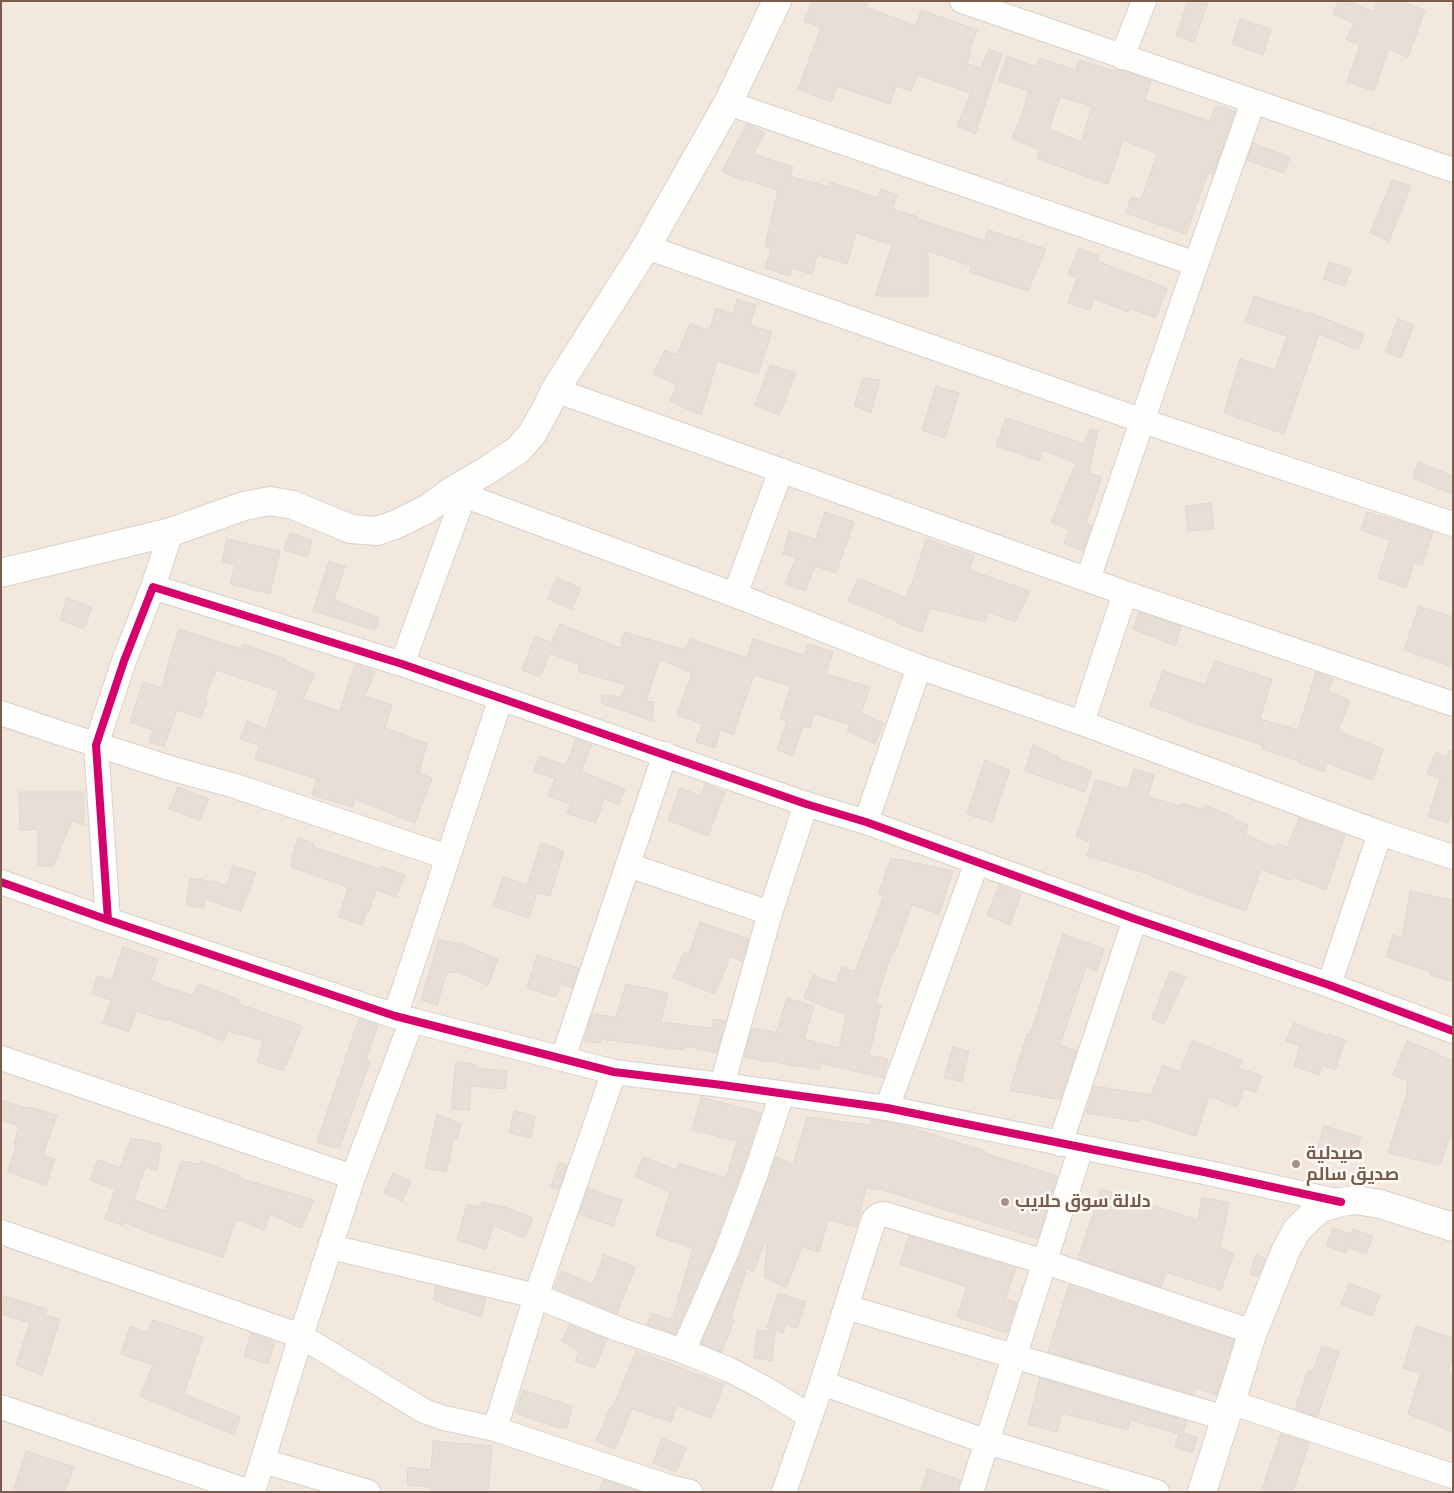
<!DOCTYPE html>
<meta charset="utf-8">
<style>
body{margin:0}
#map{position:relative;width:1454px;height:1493px;overflow:hidden;background:#f9f5f0;font-family:Poppins,sans-serif}
canvas{display:block}
.frame{position:absolute;inset:0;border:2px solid #7a5c4d;pointer-events:none}
</style>
<div id="map">
<canvas width="1454" height="1493"></canvas>
<div class="frame"></div>
</div>
<script>
const g = document.querySelector('canvas').getContext('2d');
g.lineJoin = 'round';
function paint(path, color) { g.fillStyle = color; g.fill(path, 'evenodd'); }
const toPath = rows => new Path2D(rows.map(r => 'M' + r).join(''));
function strokePath(path, color, width, dash) { g.strokeStyle = color; g.lineWidth = width; g.lineCap = dash ? 'butt' : 'round'; g.setLineDash(dash || []); g.stroke(path); }
function write(font, color, halo, rows, align = 'center') {
  g.font = font + ' Poppins,Cairo,sans-serif'; g.lineWidth = 5; g.setLineDash([]); g.textBaseline = 'middle'; g.strokeStyle = halo; g.fillStyle = color; for (const [text, x, y, turn = 0] of rows) {
    g.save(); g.translate(x, y); g.rotate((+turn || 0) * Math.PI / 180); g.textAlign = isNaN(turn) ? turn : align; if (halo) g.strokeText(text, 0, 0); g.fillText(text, 0, 0); g.restore();
  }
}
const residential = toPath([
 [1,1,1453,1,1453,1492,1,1492]
]);
const building = toPath([
 [812,1,867,1,866,7,916,26,921,10,977,30,969,52,971,52,967,64,981,68,989,49,1002,54,975,134,957,126,971,93,917,75,911,91,896,86,890,104,837,86,831,102,798,89,821,28,804,21,812,1],
 [1188,1,1208,1,1194,42,1176,36,1188,1],
 [1338,1,1349,1,1374,12,1377,1,1398,1,1425,10,1408,57,1389,49,1374,91,1347,82,1360,45,1346,39,1354,23,1333,14,1338,1],
 [1240,19,1271,29,1263,55,1232,44,1240,19],
 [1007,56,1037,67,1039,58,1076,70,1079,60,1114,71,1115,69,1121,70,1151,81,1145,100,1210,121,1216,105,1235,111,1213,175,1208,173,1186,234,1126,213,1131,197,1141,200,1157,154,1123,140,1108,184,1068,170,1037,158,1040,150,1012,138,1023,111,1029,91,998,81,1007,56],
 [1060,97,1092,106,1081,142,1049,129,1060,97],
 [747,124,765,133,753,154,793,167,790,176,829,187,830,182,878,198,881,189,897,195,892,209,918,217,918,219,985,241,988,230,1046,249,1028,291,975,274,969,272,971,266,928,251,928,296,875,296,892,245,856,233,847,264,817,255,812,274,792,268,790,276,765,268,771,249,765,246,778,190,744,179,743,181,722,171,747,124],
 [1253,143,1290,157,1284,173,1247,160,1253,143],
 [1392,180,1411,186,1389,241,1370,233,1392,180],
 [1079,248,1099,256,1097,261,1167,288,1156,318,1130,308,1128,312,1094,299,1090,310,1068,303,1077,278,1068,274,1079,248],
 [1329,262,1351,269,1345,286,1323,279,1329,262],
 [1254,296,1310,314,1311,313,1364,334,1358,350,1319,334,1284,434,1224,413,1240,359,1275,370,1287,336,1245,322,1254,296],
 [737,299,756,305,750,325,772,332,758,374,717,361,701,415,670,401,677,385,653,374,665,350,677,355,690,323,709,331,716,308,733,314,737,299],
 [1398,319,1414,325,1401,358,1385,352,1398,319],
 [770,365,796,373,779,415,755,405,770,365],
 [863,378,880,380,871,413,854,406,863,378],
 [936,386,959,393,945,438,922,430,936,386],
 [1006,418,1084,444,1090,429,1098,431,1089,473,1102,477,1086,523,1092,525,1083,551,1064,543,1069,530,1051,522,1076,463,1043,450,1039,461,996,446,1006,418],
 [1419,462,1453,476,1453,494,1412,478,1419,462],
 [1211,503,1214,529,1188,531,1185,506,1211,503],
 [825,512,854,522,836,573,815,566,805,591,785,584,796,558,783,554,789,531,816,539,825,512],
 [1367,512,1397,521,1397,520,1433,532,1422,566,1414,563,1406,588,1378,578,1390,540,1361,530,1367,512],
 [290,533,312,540,307,557,284,550,290,533],
 [227,539,280,551,270,594,230,584,235,565,222,562,227,539],
 [926,539,974,555,969,570,1030,591,1015,622,988,612,985,622,930,608,922,632,897,623,898,621,848,601,858,578,906,598,909,586,911,587,926,539],
 [329,561,345,566,334,600,379,618,375,630,313,611,329,561],
 [557,578,581,588,572,609,548,599,557,578],
 [67,598,92,607,84,629,60,620,67,598],
 [1419,606,1453,617,1453,667,1404,650,1419,606],
 [1139,612,1181,626,1175,646,1133,629,1139,612],
 [560,624,621,648,623,644,621,643,625,632,685,650,690,639,747,658,753,639,804,655,808,644,833,652,826,674,870,687,861,713,884,723,875,744,847,731,851,725,815,714,810,728,803,726,793,756,777,750,787,721,780,719,791,686,754,675,733,735,720,730,715,748,696,742,702,724,677,715,692,673,660,659,646,701,654,702,652,721,601,703,602,695,621,697,626,685,578,671,580,665,550,653,540,677,522,670,535,636,551,643,560,624],
 [179,629,241,649,243,644,286,659,285,661,315,674,303,699,340,711,350,678,356,664,375,672,365,696,392,705,385,728,427,743,419,773,432,778,415,823,355,799,352,807,312,795,317,779,255,759,259,745,240,739,247,721,266,729,279,691,216,670,204,700,207,701,201,718,177,710,164,747,149,742,153,730,130,722,143,682,162,688,171,653,179,629],
 [1215,661,1272,679,1260,719,1298,730,1316,672,1333,679,1328,691,1350,701,1338,731,1383,749,1373,780,1327,763,1324,772,1299,763,1300,761,1262,749,1263,745,1187,721,1188,720,1150,706,1163,671,1205,685,1215,661],
 [576,739,592,745,581,771,625,789,619,805,604,799,596,823,567,813,571,804,548,796,555,778,534,772,539,756,566,765,576,739],
 [1033,745,1059,757,1058,759,1092,771,1085,792,1025,771,1033,745],
 [1449,751,1453,752,1453,807,1448,823,1428,817,1440,779,1427,774,1436,752,1447,757,1449,751],
 [985,760,1010,770,992,822,967,814,985,760],
 [1134,769,1154,775,1148,797,1181,806,1182,803,1203,810,1205,805,1234,817,1233,819,1248,825,1245,834,1275,848,1277,843,1287,848,1299,818,1345,835,1326,890,1291,877,1290,880,1261,869,1246,911,1213,900,1151,876,1152,875,1087,856,1091,843,1076,837,1096,780,1128,789,1134,769],
 [705,784,725,792,708,836,668,820,680,788,701,796,705,784],
 [178,787,209,799,200,820,169,809,178,787],
 [19,792,84,792,84,825,72,821,53,866,38,866,38,830,20,830,19,792],
 [298,838,314,843,313,847,380,869,381,866,405,875,396,897,376,890,369,911,367,911,362,925,339,917,348,887,291,867,293,862,291,861,298,838],
 [541,843,564,851,550,896,537,893,529,918,493,906,503,877,527,885,541,843],
 [891,858,953,871,939,914,912,905,894,953,892,952,875,1004,881,1005,869,1055,888,1059,883,1078,821,1063,819,1070,798,1065,798,1067,769,1060,769,1062,744,1057,752,1028,776,1033,787,998,814,1006,804,1039,839,1048,846,1015,804,998,813,975,836,984,842,967,855,972,884,896,878,894,891,858],
 [233,866,256,873,241,911,205,899,204,908,186,905,190,878,216,882,227,886,233,866],
 [999,885,1021,894,1010,925,987,915,999,885],
 [1410,891,1453,900,1453,982,1430,975,1431,972,1386,957,1393,935,1402,938,1410,891],
 [700,922,749,939,742,961,730,957,715,994,673,978,684,952,689,954,700,922],
 [1063,934,1104,949,1097,971,1086,967,1060,1045,1077,1051,1060,1100,1010,1090,1027,1034,1030,1035,1063,934],
 [439,939,460,945,460,943,498,959,488,985,455,971,454,973,447,971,437,1005,421,1000,439,939],
 [123,947,158,959,151,981,193,996,198,984,240,1000,239,1004,302,1026,284,1071,257,1062,263,1041,228,1031,224,1041,167,1019,167,1021,136,1011,129,1032,103,1023,111,1000,92,994,97,976,112,980,123,947],
 [537,955,579,968,572,988,561,983,556,997,527,988,537,955],
 [1170,971,1186,977,1164,1024,1152,1019,1170,971],
 [626,984,668,993,661,1022,711,1028,714,1019,725,1021,717,1053,685,1046,684,1050,601,1039,600,1043,584,1041,592,1014,616,1017,626,984],
 [359,1018,378,1025,366,1059,370,1061,340,1147,333,1147,317,1142,359,1018],
 [1294,1023,1328,1036,1329,1034,1345,1040,1335,1070,1322,1065,1319,1075,1294,1066,1300,1046,1286,1041,1294,1023],
 [1192,1041,1242,1060,1239,1068,1262,1076,1255,1093,1244,1088,1237,1107,1209,1096,1196,1136,1140,1118,1139,1122,1086,1113,1094,1086,1151,1095,1163,1065,1180,1072,1192,1041],
 [1407,1041,1438,1053,1438,1055,1453,1060,1453,1128,1440,1165,1388,1153,1408,1090,1406,1089,1408,1081,1393,1075,1407,1041],
 [953,1047,969,1051,962,1081,944,1078,953,1047],
 [456,1062,475,1064,475,1068,507,1071,505,1089,471,1086,469,1110,451,1109,456,1062],
 [701,1097,761,1113,743,1168,713,1248,675,1334,647,1324,652,1313,670,1320,671,1317,673,1317,693,1248,656,1236,670,1192,635,1177,643,1157,677,1170,679,1163,726,1178,737,1141,692,1130,701,1097],
 [1,1100,30,1109,30,1107,57,1115,43,1155,55,1159,46,1185,8,1172,16,1146,14,1145,19,1126,1,1120,1,1100],
 [514,1111,535,1116,531,1138,509,1133,514,1111],
 [437,1114,461,1124,457,1139,454,1138,446,1172,425,1168,437,1114],
 [807,1117,870,1125,872,1120,899,1124,985,1151,985,1153,1057,1176,1038,1239,876,1188,876,1190,866,1187,857,1227,828,1220,819,1252,802,1247,786,1288,764,1277,767,1245,764,1244,753,1272,747,1268,731,1318,734,1320,722,1352,701,1344,739,1258,776,1157,793,1165,807,1117],
 [1324,1126,1361,1137,1353,1161,1317,1150,1324,1126],
 [131,1138,161,1144,157,1170,145,1167,134,1200,165,1211,181,1161,200,1164,201,1161,240,1176,239,1178,314,1200,301,1228,270,1214,264,1230,236,1219,223,1257,166,1239,123,1222,122,1225,105,1219,115,1189,90,1180,98,1160,120,1168,131,1138],
 [559,1162,567,1165,559,1189,551,1187,559,1162],
 [393,1173,411,1181,402,1201,384,1193,393,1173],
 [588,1188,622,1200,613,1226,579,1214,588,1188],
 [1101,1189,1198,1220,1202,1197,1229,1203,1220,1248,1234,1253,1221,1290,1166,1272,1161,1287,1078,1259,1101,1189],
 [482,1202,508,1208,533,1218,524,1238,493,1225,486,1249,457,1240,467,1204,481,1207,482,1202],
 [1333,1228,1352,1234,1353,1229,1373,1236,1366,1254,1347,1247,1346,1253,1326,1246,1333,1228],
 [909,1236,1016,1268,1005,1299,1017,1302,1007,1333,957,1317,967,1287,900,1264,909,1236],
 [604,1255,635,1267,617,1314,554,1288,561,1271,593,1284,604,1255],
 [1256,1255,1266,1259,1258,1277,1250,1274,1256,1255],
 [1349,1283,1380,1295,1372,1316,1341,1304,1349,1283],
 [1069,1285,1234,1340,1217,1395,1196,1388,1194,1395,1048,1352,1069,1285],
 [436,1286,486,1299,481,1317,433,1300,436,1286],
 [778,1293,806,1302,797,1328,786,1324,783,1333,767,1328,778,1293],
 [1,1295,47,1309,45,1315,60,1319,42,1375,16,1365,30,1323,1,1314,1,1295],
 [153,1320,203,1337,184,1394,240,1417,234,1435,140,1396,153,1365,121,1354,130,1326,148,1333,153,1320],
 [570,1325,607,1339,595,1368,575,1361,579,1351,561,1341,570,1325],
 [1416,1326,1453,1338,1453,1357,1448,1371,1453,1373,1453,1432,1408,1414,1421,1373,1403,1368,1416,1326],
 [757,1330,775,1332,772,1361,754,1358,757,1330],
 [251,1333,275,1342,268,1364,244,1356,251,1333],
 [1322,1346,1339,1352,1317,1417,1295,1409,1308,1370,1313,1372,1322,1346],
 [636,1351,724,1384,711,1418,677,1405,671,1422,632,1409,615,1449,596,1441,611,1406,613,1407,636,1351],
 [1040,1378,1187,1421,1183,1433,1198,1437,1192,1453,1175,1447,1179,1434,1130,1420,1128,1430,1062,1413,1057,1432,1028,1424,1040,1378],
 [523,1390,572,1406,567,1428,559,1428,516,1413,523,1390],
 [1281,1434,1309,1443,1293,1492,1261,1492,1281,1434],
 [662,1438,686,1448,676,1472,653,1463,662,1438],
 [433,1441,492,1446,488,1492,430,1492,430,1487,407,1485,408,1467,431,1470,433,1441],
 [26,1451,74,1467,65,1492,13,1492,26,1451],
 [928,1469,960,1480,958,1492,920,1492,928,1469],
 [603,1480,640,1492,599,1492,603,1480]
]);
const street = toPath([
 [962,1,1453,170],
 [1122,57,1144,1],
 [728,103,1196,264],
 [646,247,1143,421,1453,524],
 [555,390,1125,593,1453,704],
 [452,491,735,595,919,667,1082,723,1380,833,1453,857],
 [1088,579,1196,264,1253,102],
 [153,587,171,532],
 [735,595,781,470],
 [402,664,464,495],
 [1,713,54,731,173,769,232,785,447,857],
 [1082,723,1125,593],
 [866,822,919,667],
 [628,865,770,913],
 [1,882,108,920,395,1016,614,1072,722,1085,887,1108,1204,1172,1341,1202],
 [108,920,96,745,124,661,153,587,402,664,806,804,866,822,1135,919,1329,985,1453,1031],
 [1329,985,1380,833],
 [395,1016,501,698],
 [1,1058,353,1177],
 [563,1058,665,754],
 [722,1085,770,913,806,804],
 [887,1108,977,862],
 [1060,1144,1135,919],
 [1,1232,301,1336,424,1411,444,1418,495,1429,669,1487,690,1492],
 [331,1247,536,1296,618,1329,683,1351,730,1370,766,1389,809,1416],
 [846,1307,1225,1418],
 [683,1351,726,1253,756,1173,782,1094],
 [822,1383,987,1442,1157,1492],
 [1230,1402,1453,1476],
 [1,1407,250,1492],
 [495,1429,536,1296,614,1072],
 [263,1461,368,1492],
 [253,1492,301,1336,353,1177,412,1020],
 [784,1492,822,1383,874,1219,879,1215,884,1214,1045,1262,1253,1332],
 [971,1492,1081,1148]
]);
const secondary = toPath([
 [1,573,171,532,244,506,270,501,293,505,351,529,377,531,397,524,427,509,452,491,486,471,518,450,532,434,547,407,555,390,646,247,728,103,777,1],
 [1202,1492,1253,1332,1286,1250,1297,1230,1310,1217,1321,1208,1341,1202,1356,1200,1380,1204,1453,1227]
]);
const cycleway = toPath([
 [1,882,108,920,395,1016,614,1072,722,1085,887,1108,1204,1172,1341,1202],
 [108,920,96,745,124,661,153,587,402,664,806,804,866,822,1135,919,1329,985,1453,1031]
]);
const markers = [
 [1296,1164,5,"#a69286"],
 [1005,1202,5,"#a69286"]
];
const poiNames = [
 ["صيدلية",1306,1154],
 ["صديق سالم",1306,1175],
 ["دلالة سوق حلايب",1015,1202]
];
paint(residential, '#f2e8de');
paint(building, '#e6ded7');
strokePath(building, '#e2d8d2', 1);
strokePath(street, '#d7d1cb', 26);
strokePath(secondary, '#d9d2cb', 30);
strokePath(street, '#fefefd', 24);
strokePath(secondary, '#fefefd', 28);
strokePath(cycleway, '#d6006c', 8);
for (const [x, y, r, color] of markers) { const dot = new Path2D(); dot.arc(x, y, r, 0, 2 * Math.PI); g.fillStyle = color; g.fill(dot); strokePath(dot, '#fffaf3', 2); }
write('bold 18px', '#7a5c4d', '#fffaf3', poiNames, 'left');
</script>
